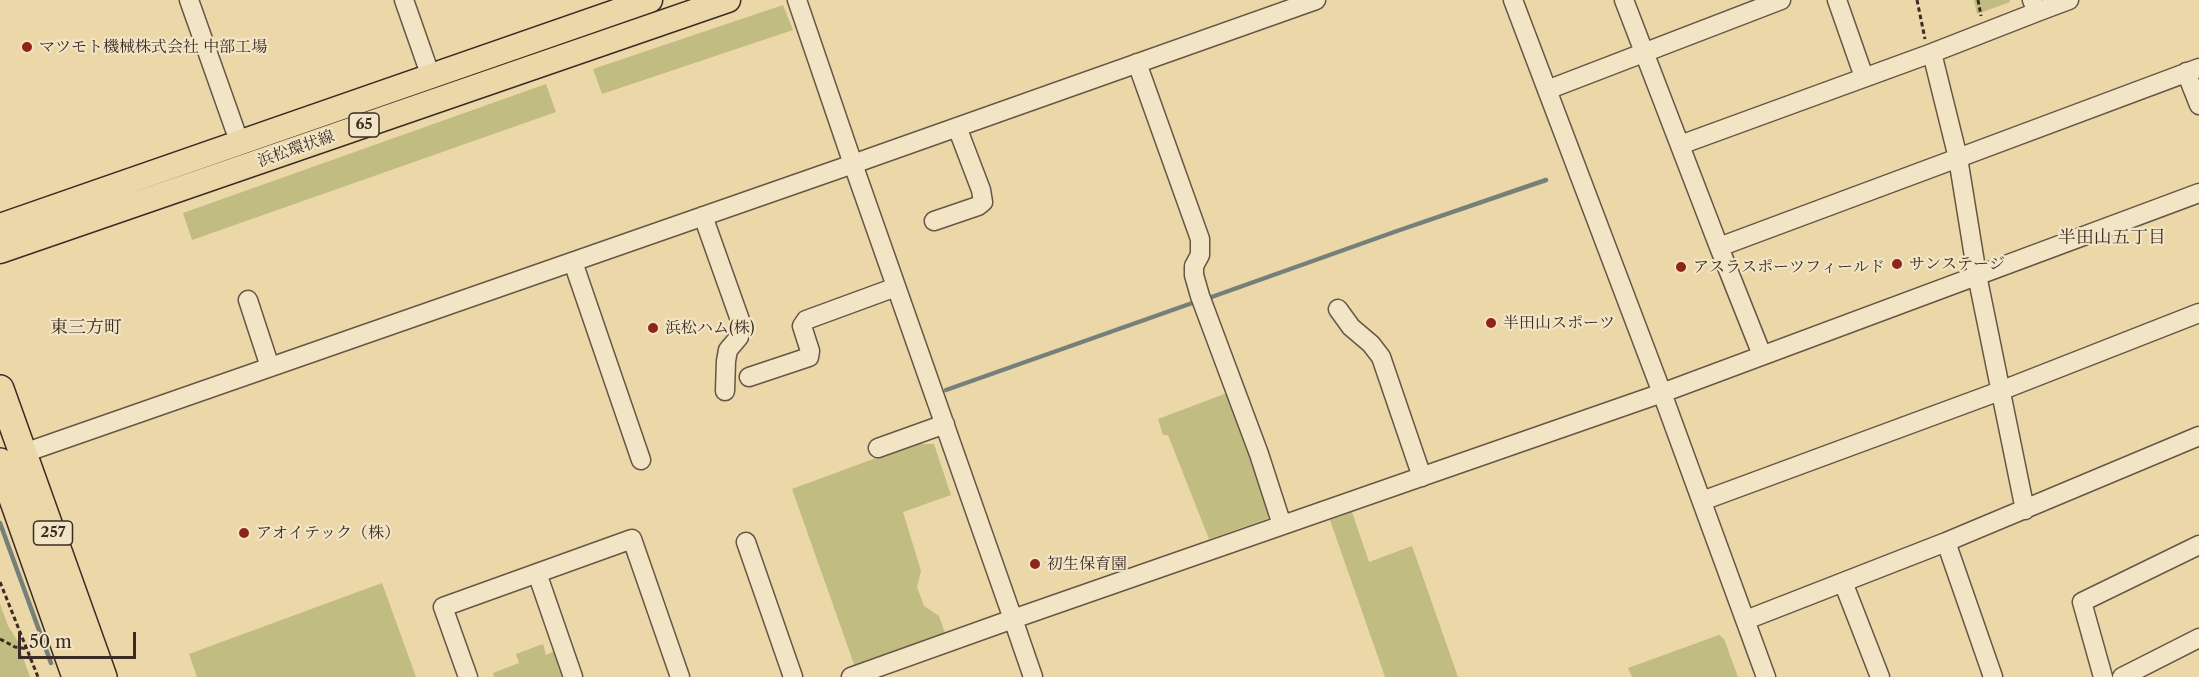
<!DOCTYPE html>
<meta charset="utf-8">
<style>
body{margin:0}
#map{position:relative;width:2199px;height:677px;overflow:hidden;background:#ebd7a8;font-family:"Libre Caslon Text",serif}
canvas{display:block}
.scale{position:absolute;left:18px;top:632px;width:118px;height:27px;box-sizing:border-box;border:3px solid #3a2b24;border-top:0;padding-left:8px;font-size:18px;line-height:21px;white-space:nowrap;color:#3a2b24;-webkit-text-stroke:4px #f2e5c6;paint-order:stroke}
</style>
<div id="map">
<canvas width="2199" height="677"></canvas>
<div class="scale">50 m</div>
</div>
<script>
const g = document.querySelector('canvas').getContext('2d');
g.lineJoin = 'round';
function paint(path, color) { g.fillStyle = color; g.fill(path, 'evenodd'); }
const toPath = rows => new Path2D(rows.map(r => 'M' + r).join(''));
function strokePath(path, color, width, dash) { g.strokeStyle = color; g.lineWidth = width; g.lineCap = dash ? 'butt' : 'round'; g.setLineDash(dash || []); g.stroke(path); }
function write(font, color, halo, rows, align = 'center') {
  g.font = font + ' "Libre Caslon Text","Noto Serif JP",serif'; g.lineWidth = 4.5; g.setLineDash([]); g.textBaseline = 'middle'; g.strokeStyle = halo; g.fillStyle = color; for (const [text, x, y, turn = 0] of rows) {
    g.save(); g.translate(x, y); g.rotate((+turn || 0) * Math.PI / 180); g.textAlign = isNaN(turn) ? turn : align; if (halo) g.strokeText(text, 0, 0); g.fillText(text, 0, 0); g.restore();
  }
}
const green = toPath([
 [1974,0,2010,0,2010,2,1977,14],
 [783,5,793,30,602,94,593,69],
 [546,84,556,112,192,240,183,213],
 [1227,393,1270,512,1267,519,1209,539,1168,435,1163,435,1158,419],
 [914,444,934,444,951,495,903,512,921,571,917,587,924,606,939,616,945,633,855,667,792,489],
 [1352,512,1369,562,1412,546,1458,677,1385,677,1330,520],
 [382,583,416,677,197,677,189,654],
 [0,604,8,626,17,640,30,677,0,677],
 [1719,635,1724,639,1738,677,1632,677,1628,668],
 [543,644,546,655,557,650,567,677,494,677,493,673,519,663,516,654]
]);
const stream = toPath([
 [1206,299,1397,231,1546,180],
 [946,390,1198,301],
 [0,523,51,663]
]);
const path = toPath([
 [1917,0,1925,39],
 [1978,0,1981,16],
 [0,582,38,677],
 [0,639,15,647,28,649]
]);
const minor = toPath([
 [189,0,240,144],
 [404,0,431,77],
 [1513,0,1662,393,1766,677],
 [1624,0,1719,247,1958,158,1932,53,1680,145],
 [1837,0,1864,77],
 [2037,12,2069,0],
 [1932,53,2037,12,2032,0],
 [1137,63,1200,239,1200,255,1194,266,1194,275,1200,296,1259,454,1282,525],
 [2186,72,2199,105],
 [1547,90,1781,0],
 [703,216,740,320,739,337,728,350,726,361,725,391],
 [934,221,978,206,983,202,981,190,957,127],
 [1719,247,1762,355],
 [573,262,641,460],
 [248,300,270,367],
 [1338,309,1351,327,1371,344,1381,357,1422,477],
 [749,377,809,357,810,351,802,326,806,320,896,287],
 [878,448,945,424],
 [24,453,853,164,797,0],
 [1702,501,2000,391,2199,313],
 [2025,510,1977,275,1958,158,2199,68],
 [746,542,793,677],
 [1946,542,1993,677],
 [537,573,573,677],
 [1843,582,1880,677],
 [1746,620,1946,542,2199,436],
 [468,677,443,607,632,539,680,677],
 [851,677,1013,619,853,164,1316,0],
 [1033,677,1013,619,1662,393,2199,193],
 [2103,677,2082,602,2199,545],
 [2122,677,2199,638]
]);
const major = toPath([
 [0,226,650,0],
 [0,251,728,0]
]);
const highway = toPath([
 [0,389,103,677],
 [0,462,76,677]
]);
const markers = [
 [27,47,6,"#8f2418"],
 [1897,264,6,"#8f2418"],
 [1681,267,6,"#8f2418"],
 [1491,323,6,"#8f2418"],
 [653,328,6,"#8f2418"],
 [244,533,6,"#8f2418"],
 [1035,564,6,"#8f2418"]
];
const shields = [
 [364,125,30],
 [53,533,39]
];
const shieldNames = [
 ["65",364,125],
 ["257",53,533]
];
const poiNames = [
 ["マツモト機械株式会社 中部工場",39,47],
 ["サンステージ",1909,264],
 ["アスラスポーツフィールド",1693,267],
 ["半田山スポーツ",1503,323],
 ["浜松ハム(株)",665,328],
 ["アオイテック（株）",256,533],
 ["初生保育園",1047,564]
];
const streetNames = [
 ["浜松環状線",296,149,-19]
];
const neighbourhoodNames = [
 ["半田山五丁目",2112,238],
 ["東三方町",86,328]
];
paint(green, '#c0bc82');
strokePath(stream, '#748079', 4.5);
strokePath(minor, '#665645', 21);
strokePath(major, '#3a2b24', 27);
strokePath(highway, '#3a2b24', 30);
strokePath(path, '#3a2b24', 3, [4.5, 3]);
strokePath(minor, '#f2e5c6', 18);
strokePath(major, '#ebd7a8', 24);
strokePath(highway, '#ebd7a8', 27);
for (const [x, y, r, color] of markers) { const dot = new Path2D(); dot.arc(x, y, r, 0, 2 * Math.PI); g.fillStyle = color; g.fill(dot); strokePath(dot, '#f2e5c6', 2); }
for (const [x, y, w] of shields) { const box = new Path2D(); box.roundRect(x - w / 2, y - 12, w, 24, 4.5); g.fillStyle = '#f2e5c6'; g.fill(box); strokePath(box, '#3a2b24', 1.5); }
write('bold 15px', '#3a2b24', null, shieldNames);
write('16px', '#3a2b24', '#f2e5c6', poiNames, 'left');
write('16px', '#3a2b24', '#f2e5c6', streetNames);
write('18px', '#3a2b24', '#f2e5c6', neighbourhoodNames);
</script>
